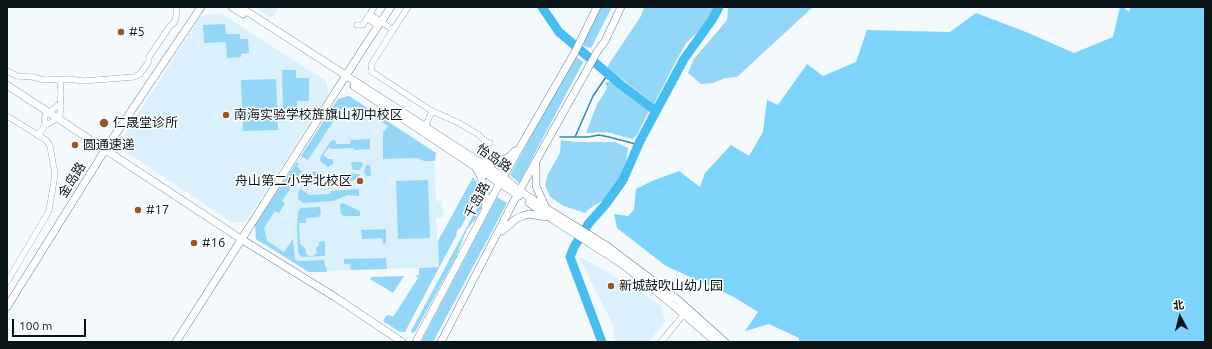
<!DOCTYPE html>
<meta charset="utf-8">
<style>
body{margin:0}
#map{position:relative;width:1212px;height:349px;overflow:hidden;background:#f3f9fc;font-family:Ubuntu,"Noto Sans SC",sans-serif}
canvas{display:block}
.frame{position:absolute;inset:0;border:8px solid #091419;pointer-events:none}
.north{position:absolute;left:1160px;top:297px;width:40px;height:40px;-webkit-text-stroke:3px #fff;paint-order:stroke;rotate:353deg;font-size:11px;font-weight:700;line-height:16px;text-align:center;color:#091419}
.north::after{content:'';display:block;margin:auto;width:14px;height:18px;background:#091419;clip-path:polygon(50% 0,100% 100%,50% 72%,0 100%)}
.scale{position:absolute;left:12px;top:319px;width:74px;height:18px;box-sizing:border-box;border:2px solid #091419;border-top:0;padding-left:5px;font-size:12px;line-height:14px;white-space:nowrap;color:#091419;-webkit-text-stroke:3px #fff;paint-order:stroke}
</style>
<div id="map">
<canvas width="1212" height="349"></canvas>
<div class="frame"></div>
<div class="north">北</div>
<div class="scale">100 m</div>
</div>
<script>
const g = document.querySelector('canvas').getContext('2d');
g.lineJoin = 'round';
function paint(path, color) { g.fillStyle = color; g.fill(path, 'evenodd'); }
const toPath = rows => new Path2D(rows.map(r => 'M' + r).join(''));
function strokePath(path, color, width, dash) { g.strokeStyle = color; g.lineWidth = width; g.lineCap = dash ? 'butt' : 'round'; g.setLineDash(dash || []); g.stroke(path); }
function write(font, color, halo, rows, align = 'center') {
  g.font = font + ' Ubuntu,"Noto Sans SC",sans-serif'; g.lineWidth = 3; g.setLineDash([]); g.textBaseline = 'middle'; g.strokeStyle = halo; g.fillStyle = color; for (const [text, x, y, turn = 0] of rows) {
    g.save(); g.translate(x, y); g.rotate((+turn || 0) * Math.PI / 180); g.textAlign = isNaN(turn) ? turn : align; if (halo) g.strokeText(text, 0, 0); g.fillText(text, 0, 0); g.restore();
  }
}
const built = toPath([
 [254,7,279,7,271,18],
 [220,13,326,81,329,93,246,221,233,223,126,152,123,138,200,17],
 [349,96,436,153,434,157,436,201,442,201,443,217,436,218,439,267,309,272,256,239,255,225,338,99],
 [578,256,599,267,661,305,665,322,648,342,615,342,613,325]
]);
const green = toPath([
 [600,7,612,7,591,48,585,47,582,43],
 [644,7,715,7,704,26,686,43,675,63,654,104,607,67,641,16],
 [728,7,813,7,737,77,725,78,713,83,701,84,688,73,694,59,727,20],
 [225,24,226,34,240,34,240,39,248,39,249,53,241,54,241,57,227,58,226,42,204,43,203,25],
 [575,56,583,62,519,183,510,175],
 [282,70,296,70,296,78,309,78,309,101,297,101,297,118,283,118],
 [276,79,278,130,243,131,241,80],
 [605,82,611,82,616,84,650,109,637,135,632,139,607,132,586,133,597,104,602,97,607,88],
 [349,96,436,153,435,161,424,161,417,158,383,159,383,131,385,131,388,126,359,107,342,108,308,160,301,156,338,99],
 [370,139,370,149,354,150,353,148,331,149,329,147,323,155,328,159,333,159,333,164,328,167,321,162,320,159,321,156,331,141,335,140,336,144,350,144,351,140],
 [561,140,575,142,615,142,628,148,625,169,615,187,604,200,593,206,585,213,564,206,550,197,545,185,548,174,560,153],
 [297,162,299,163,297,167,302,171,282,201,285,203,279,213,275,211,264,228,267,241,284,252,292,240,293,240,295,259,298,261,324,260,325,267,327,268,327,272,309,272,256,239,255,225],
 [352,162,362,162,363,164,360,170,353,170,351,164],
 [366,165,370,165,371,176,366,176,364,172],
 [314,171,319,173,320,174,319,185,312,185,306,181,301,189,309,195,330,194,331,191,359,189,359,196,348,195,333,201,303,203,298,199,298,193,309,174],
 [348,173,359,174,361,177,358,177,357,180,343,181],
 [473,177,478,183,479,187,477,197,460,229,459,228,456,233,457,234,407,328,405,332,400,332,383,321,386,316,389,315,393,317,418,278,415,276,419,275,419,268,439,267,438,241],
 [428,180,430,238,398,239,396,181],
 [483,197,482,207,475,220,467,229,456,257,415,332,412,333,411,331],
 [497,197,507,203,433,342,421,342],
 [343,203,360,211,360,216,343,216,343,215,341,214,340,204],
 [320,207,321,215,319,215,319,217,306,218,306,223,299,223,300,244,305,248,306,254,309,256,313,256,317,253,316,248,319,245,319,242,323,241,325,242,325,256,301,257,298,252,297,223,298,212,301,208],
 [386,229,386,243,383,244,382,238,362,239,361,230],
 [386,258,387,269,351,270,350,264,344,264,344,259],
 [404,276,393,293,370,279,371,277]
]);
const forest = toPath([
 [1120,7,1123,7,1129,12,1131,7,1205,7,1205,342,799,342,799,338,769,324,745,331,758,312,734,297,666,266,617,228,614,214,628,216,634,210,636,189,652,181,679,171,700,187,705,173,731,145,749,156,763,132,767,100,778,105,807,64,823,76,856,62,867,30,950,32,976,13,1026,32,1074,53,1113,37]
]);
const stream = toPath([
 [560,137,588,137,599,135,609,137,632,143,638,146],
 [575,137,593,96,608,74]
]);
const river = toPath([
 [542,7,559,32,620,84,656,111],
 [602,342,570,257,574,247,589,223,605,205,623,180,640,141,684,59,712,20,719,7]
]);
const minor = toPath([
 [370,14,374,7],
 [357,25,363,25,367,18],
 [378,26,367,18,370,14,393,30,371,65,372,72,432,111],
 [393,30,408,7],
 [7,71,17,76,33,77,44,80,69,79,83,81,134,77,140,74,149,61,149,57,155,48,170,26,174,23,176,17,177,7],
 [57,106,61,109,60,114,53,121,48,124,46,123,44,120,45,116,57,106],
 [60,107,61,94,60,80],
 [7,116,46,140,50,146,55,174,49,211,7,282],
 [425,127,432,111,459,123,479,135,486,142,490,143],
 [38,136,46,123],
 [661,342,684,314]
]);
const tertiary = toPath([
 [232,7,243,14],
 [240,7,503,177,520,191,544,207,607,246,677,299,725,342],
 [7,85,241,239,335,297,402,342],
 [354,86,519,196],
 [481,162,493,163,498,162,509,157,515,151],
 [536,165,536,186,545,206],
 [476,168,481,177,483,184,486,198,485,207],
 [529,203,552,219,622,264,673,305,716,342],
 [502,231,516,219,522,216,529,214,546,217],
 [7,307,105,150,201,7],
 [176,342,368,41,391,7],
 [416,342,503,177,575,52,597,7],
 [441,342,517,195,597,52,605,41,621,7]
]);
const markers = [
 [121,32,4,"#9a5429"],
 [226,115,4,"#9a5429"],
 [104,123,5,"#9a5429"],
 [75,145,4,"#9a5429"],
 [360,181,4,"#9a5429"],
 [138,210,4,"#9a5429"],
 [194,243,4,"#9a5429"],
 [611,286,4,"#9a5429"]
];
const poiNames = [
 ["#5",129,32],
 ["南海实验学校旌旗山初中校区",234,115],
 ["仁晟堂诊所",113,123],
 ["圆通速递",83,145],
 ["舟山第二小学北校区",352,181,"right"],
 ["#17",146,210],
 ["#16",202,243],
 ["新城鼓吹山幼儿园",619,286]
];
const streetNames = [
 ["怡岛路",494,158,34],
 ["金岛路",72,180,-58],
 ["千岛路",477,200,-62]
];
paint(built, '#daf0fc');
paint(green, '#93d6f7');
paint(forest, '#7cd3fc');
strokePath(stream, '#338ab0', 1.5);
strokePath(river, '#45bdf0', 9);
strokePath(minor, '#65808d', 6);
strokePath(tertiary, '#65808d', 8);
strokePath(minor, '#fff', 5.5);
strokePath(tertiary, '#fff', 7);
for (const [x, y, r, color] of markers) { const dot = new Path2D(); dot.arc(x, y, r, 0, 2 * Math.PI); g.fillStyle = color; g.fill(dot); strokePath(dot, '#fff', 1.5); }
write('13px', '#091419', '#fff', poiNames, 'left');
write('13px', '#091419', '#fff', streetNames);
</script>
